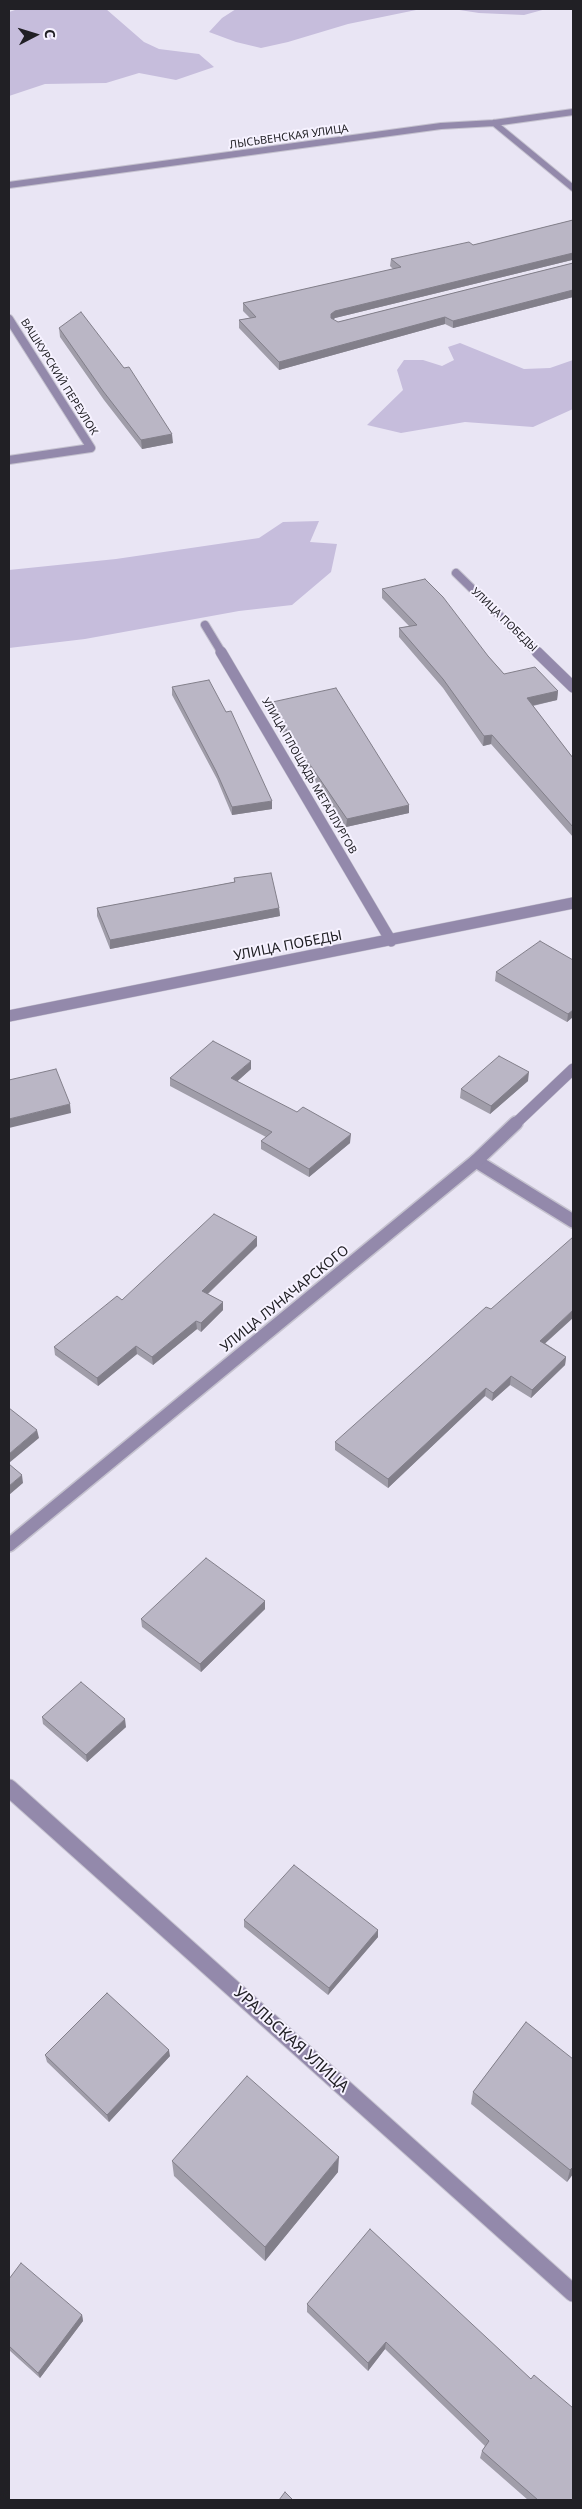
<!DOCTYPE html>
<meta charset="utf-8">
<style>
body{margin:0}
#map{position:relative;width:582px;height:2509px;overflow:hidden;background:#e9e5f4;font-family:"Noto Sans",sans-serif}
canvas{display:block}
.frame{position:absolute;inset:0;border:10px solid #212025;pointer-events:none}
.north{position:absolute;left:10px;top:10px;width:50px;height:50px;-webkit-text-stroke:4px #f6f2ff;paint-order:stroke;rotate:85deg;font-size:14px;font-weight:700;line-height:20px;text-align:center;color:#212025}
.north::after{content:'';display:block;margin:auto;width:18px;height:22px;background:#212025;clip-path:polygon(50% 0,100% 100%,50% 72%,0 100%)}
</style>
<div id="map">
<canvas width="582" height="2509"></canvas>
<div class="frame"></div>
<div class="north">С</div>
</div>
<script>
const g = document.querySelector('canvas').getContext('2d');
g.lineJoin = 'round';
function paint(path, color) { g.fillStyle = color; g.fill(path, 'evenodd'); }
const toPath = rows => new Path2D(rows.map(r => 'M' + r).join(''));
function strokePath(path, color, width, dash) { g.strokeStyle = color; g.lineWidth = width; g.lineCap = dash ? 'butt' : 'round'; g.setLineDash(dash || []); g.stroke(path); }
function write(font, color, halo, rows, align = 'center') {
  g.font = font + ' "Noto Sans",sans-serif'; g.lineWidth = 4; g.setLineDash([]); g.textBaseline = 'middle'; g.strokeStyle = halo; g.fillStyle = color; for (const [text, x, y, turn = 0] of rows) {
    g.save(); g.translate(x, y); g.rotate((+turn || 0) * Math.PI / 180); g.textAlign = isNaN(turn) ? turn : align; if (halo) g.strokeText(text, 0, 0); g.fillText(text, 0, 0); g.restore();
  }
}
const green = toPath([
 [18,9,106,9,144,42,159,49,199,54,214,67,176,80,139,73,106,83,45,84,9,96,9,12],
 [236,9,421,9,348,24,288,42,261,48,236,42,209,32,222,18],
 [453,9,546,9,524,15,479,13],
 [460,343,524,369,550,368,573,360,573,409,533,427,465,422,401,433,367,425,403,390,397,370,404,360,423,360,442,366,454,360,448,347],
 [319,521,310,542,337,544,331,572,292,605,239,611,85,639,9,648,9,570,116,559,259,538,283,522]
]);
const minorFar4 = toPath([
 [494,123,573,188],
 [9,185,441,126,494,123,573,112]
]);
const minorFar3 = toPath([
 [9,319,91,448,9,460],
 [456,573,538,653],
 [205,625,222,653]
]);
const minorFar2 = toPath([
 [221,652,391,941],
 [537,652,573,687],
 [9,1016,573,903]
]);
const minorFar1 = toPath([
 [476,1161,573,1221]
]);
const minor = toPath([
 [9,1788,573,2293]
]);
const tertiaryFar1 = toPath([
 [514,1125,573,1069]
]);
const tertiary = toPath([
 [9,1545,476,1161,516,1123]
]);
const wall = toPath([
 [573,220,573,261,572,260,335,318,333,320,338,322,573,263,573,297,453,328,445,324,279,370,239,328,239,320,250,318,243,311,243,303,393,269,390,266,391,259,473,245],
 [59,328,173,443,142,449,104,400,60,337],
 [382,589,488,656,504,674,558,691,557,700,533,706,573,758,573,837,491,744,483,746,443,688,399,637,399,628,409,626,382,598],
 [172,687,272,809,232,815,217,779,172,695],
 [268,703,409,813,346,827,268,711],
 [234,878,279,908,280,916,110,949,97,916,97,908,234,882],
 [573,960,573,1017,567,1022,495,981,496,972],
 [251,1069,237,1081,350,1143,309,1177,261,1149,261,1141,266,1137,170,1086,170,1078],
 [528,1081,490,1114,460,1098,461,1089],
 [257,1246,208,1294,223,1302,223,1310,201,1332,197,1329,153,1365,137,1354,98,1386,55,1355,54,1347,122,1300],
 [545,1343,566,1357,565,1365,531,1398,510,1385,492,1401,485,1396,388,1488,335,1450,335,1442],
 [265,1601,265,1609,201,1672,142,1627,141,1619],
 [42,1717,126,1727,87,1762,43,1724],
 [244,1920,378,1937,328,1995,244,1927],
 [526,2022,573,2174,567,2182,471,2104,473,2092],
 [45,2055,170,2056,109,2122,47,2062],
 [172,2161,338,2172,265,2261,174,2176],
 [9,2279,82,2315,83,2321,40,2378,9,2350],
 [307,2304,531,2379,573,2500,528,2500,480,2458,482,2451,485,2446,385,2349,368,2371,307,2312]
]);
const shadedWall = toPath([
 [573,253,572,260,335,318,330,322,331,314,335,311],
 [573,290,573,297,453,328,453,321],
 [445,317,445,324,279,370,279,362],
 [172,434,173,443,142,449,141,440],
 [558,691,557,700,526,707,527,698],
 [492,735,491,744,483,746,484,736],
 [272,801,272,809,232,815,232,807],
 [409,805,409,813,346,827,347,819],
 [279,908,280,916,110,949,110,940],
 [573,1010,573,1017,567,1022,568,1014],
 [251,1061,251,1069,231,1087,231,1078],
 [529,1072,528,1081,490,1114,491,1106],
 [70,1104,71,1113,9,1128,9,1119],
 [351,1134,350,1143,309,1177,309,1169],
 [257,1237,257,1246,202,1299,202,1291],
 [223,1302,223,1310,201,1332,201,1323],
 [573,1310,573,1318,539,1349,540,1341],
 [196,1321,197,1329,153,1365,152,1357],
 [136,1346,137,1354,98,1386,97,1378],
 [566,1357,565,1365,531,1398,532,1390],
 [511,1376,510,1385,492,1401,493,1393],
 [486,1388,485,1396,388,1488,388,1479],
 [37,1430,39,1438,9,1463,9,1454],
 [22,1475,23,1483,9,1495,9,1486],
 [265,1601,265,1609,201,1672,200,1664],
 [125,1719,126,1727,87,1762,86,1755],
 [378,1930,378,1937,328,1995,329,1988],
 [169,2050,170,2056,109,2122,107,2115],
 [339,2157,338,2172,265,2261,265,2247],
 [573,2167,573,2174,567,2182,570,2170],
 [82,2315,83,2321,40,2378,38,2373],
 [386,2342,385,2349,368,2371,368,2363]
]);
const building = toPath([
 [573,220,573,253,335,311,331,314,331,318,338,322,573,263,573,290,453,321,445,317,279,362,239,320,256,317,243,303,401,267,391,259,469,242,473,245,573,220],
 [81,312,124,368,129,367,172,434,141,440,103,391,59,328,81,312],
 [425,579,443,597,488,656,504,674,535,667,558,691,527,698,573,758,573,827,492,735,484,736,443,679,399,628,417,625,382,589,425,579],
 [209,680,226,712,231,711,272,801,232,807,216,771,172,687,209,680],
 [336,688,409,805,347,819,268,703,336,688],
 [271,873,279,908,110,940,97,908,235,882,234,878,271,873],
 [540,941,573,960,573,1010,568,1014,496,972,540,941],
 [213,1041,251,1061,231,1078,297,1112,303,1107,351,1134,309,1169,261,1141,272,1132,170,1078,213,1041],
 [499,1056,529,1072,491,1106,461,1089,499,1056],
 [56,1069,70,1104,9,1119,9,1080,56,1069],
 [214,1214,257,1237,202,1291,223,1302,201,1323,196,1321,152,1357,136,1346,97,1378,54,1347,117,1296,122,1300,214,1214],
 [573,1237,573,1310,540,1341,566,1357,532,1390,511,1376,493,1393,486,1388,388,1479,335,1442,486,1307,491,1309,573,1237],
 [9,1408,37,1430,9,1454,9,1408],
 [9,1464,22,1475,9,1486,9,1464],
 [206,1558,265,1601,200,1664,141,1619,206,1558],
 [81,1682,125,1719,86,1755,42,1717,81,1682],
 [294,1865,378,1930,329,1988,244,1920,294,1865],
 [107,1993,169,2050,107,2115,45,2055,107,1993],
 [526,2022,573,2059,573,2167,570,2170,473,2092,526,2022],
 [247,2076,339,2157,265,2247,172,2161,247,2076],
 [370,2229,531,2379,534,2375,573,2408,573,2500,538,2500,482,2451,489,2441,386,2342,368,2363,307,2304,370,2229],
 [21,2263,82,2315,38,2373,9,2346,9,2279,21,2263],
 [285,2492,293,2500,279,2500,285,2492]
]);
const farStreetnames = [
 ["ЛЫСЬВЕНСКАЯ УЛИЦА",289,137,-8],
 ["ВАШКУРСКИЙ ПЕРЕУЛОК",59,377,58],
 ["УЛИЦА ПОБЕДЫ",504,620,44],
 ["УЛИЦА ПЛОЩАДЬ МЕТАЛЛУРГОВ",309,776,60]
];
const streetNames = [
 ["УЛИЦА ПОБЕДЫ",288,946,-11],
 ["УЛИЦА ЛУНАЧАРСКОГО",285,1299,-39]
];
const nearStreetnames = [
 ["УРАЛЬСКАЯ УЛИЦА",291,2040,42]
];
paint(green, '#c6bddc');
strokePath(minorFar4, '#c5c2cf', 8);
strokePath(minorFar3, '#c5c2cf', 10);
strokePath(minorFar2, '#c5c2cf', 12);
strokePath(minorFar1, '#c5c2cf', 16);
strokePath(minor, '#c5c2cf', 19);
strokePath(tertiaryFar1, '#c5c2cf', 12);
strokePath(tertiary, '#c5c2cf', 16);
strokePath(minorFar4, '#9389ab', 6);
strokePath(minorFar3, '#9389ab', 8);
strokePath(minorFar2, '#9389ab', 11);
strokePath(minorFar1, '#9389ab', 13);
strokePath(minor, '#9389ab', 17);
strokePath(tertiaryFar1, '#9389ab', 11);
strokePath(tertiary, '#9389ab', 13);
paint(wall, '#a09da9');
paint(shadedWall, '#827f8a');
paint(building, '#bab6c5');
strokePath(building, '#827f8a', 1);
write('11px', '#212025', '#f6f2ff', farStreetnames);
write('14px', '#212025', '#f6f2ff', streetNames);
write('16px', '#212025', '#f6f2ff', nearStreetnames);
</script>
